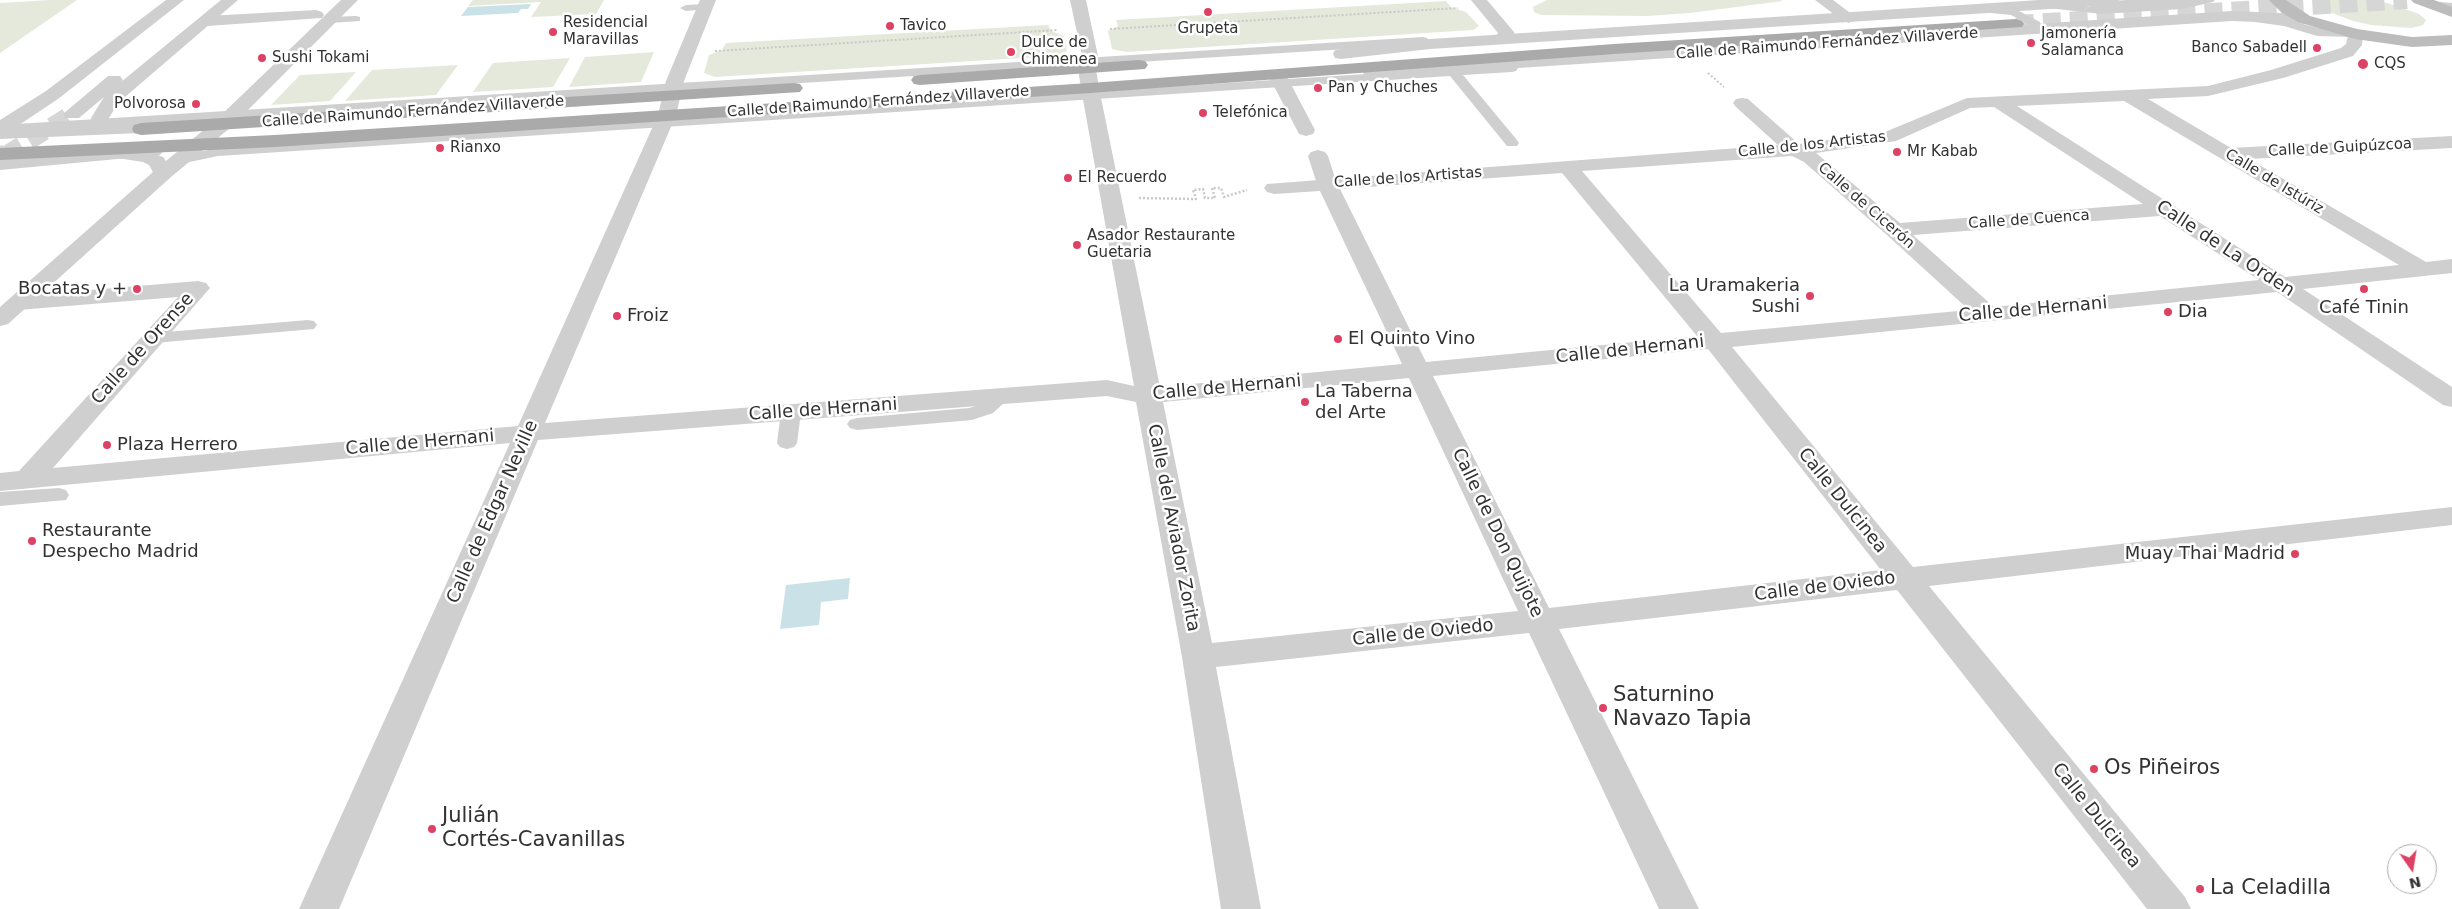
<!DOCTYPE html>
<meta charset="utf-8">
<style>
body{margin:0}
#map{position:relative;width:2452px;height:909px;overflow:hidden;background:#fff;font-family:"DejaVu Sans",sans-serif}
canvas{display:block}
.north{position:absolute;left:2387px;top:844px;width:50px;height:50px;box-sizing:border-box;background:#fff;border:1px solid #adadad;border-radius:50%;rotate:167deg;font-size:14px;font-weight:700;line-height:20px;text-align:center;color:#323232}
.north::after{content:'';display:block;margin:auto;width:18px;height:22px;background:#dd4163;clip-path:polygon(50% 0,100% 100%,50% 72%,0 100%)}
</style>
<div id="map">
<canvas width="2452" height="909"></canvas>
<div class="north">N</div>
</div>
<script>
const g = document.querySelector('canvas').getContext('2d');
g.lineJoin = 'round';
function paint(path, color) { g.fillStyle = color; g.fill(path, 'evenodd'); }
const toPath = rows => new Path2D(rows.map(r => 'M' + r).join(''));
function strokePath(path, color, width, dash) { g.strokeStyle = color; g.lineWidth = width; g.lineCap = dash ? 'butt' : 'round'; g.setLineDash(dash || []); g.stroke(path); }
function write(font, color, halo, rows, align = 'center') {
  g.font = font + ' "DejaVu Sans",sans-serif'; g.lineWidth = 5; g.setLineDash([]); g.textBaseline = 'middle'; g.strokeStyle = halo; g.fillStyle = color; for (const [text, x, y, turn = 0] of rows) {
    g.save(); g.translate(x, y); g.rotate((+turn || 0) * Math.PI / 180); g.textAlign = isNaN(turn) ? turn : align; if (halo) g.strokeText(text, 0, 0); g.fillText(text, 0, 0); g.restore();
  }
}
const green = toPath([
 [50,0,77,0,0,53,0,3],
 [473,0,604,0,596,14,531,17,541,2,468,6],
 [1547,0,1780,0,1783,1,1690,13,1647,16,1541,15,1534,12,1533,7],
 [2329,0,2370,0,2387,3,2419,14,2426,20,2423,25,2412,28,2371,25,2353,21,2327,11,2322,6,2324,2],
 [1446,1,1451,7,1466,12,1479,26,1473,30,1126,52,1112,49,1108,31,1118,26,1116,20],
 [1048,25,1051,31,1064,36,1067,51,1054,56,715,77,704,73,709,55,722,50,726,43],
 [654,52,641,82,569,87,585,57],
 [570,58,553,87,473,92,493,63],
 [458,65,436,95,345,101,372,70],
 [356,72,330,101,271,105,300,75]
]);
const water = toPath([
 [531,4,528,9,521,9,518,13,461,16,468,7],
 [850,578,848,599,821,602,819,625,780,629,786,585]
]);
const minorTunnelFar1 = toPath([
 [6,155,72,114]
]);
const minorTunnel = toPath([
 [0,159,8,154]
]);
const primaryTunnel = toPath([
 [2016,24,2407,0]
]);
const pathFar1 = toPath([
 [1110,29,1458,8],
 [715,51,1058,30],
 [1708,73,1724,87]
]);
const path = toPath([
 [1139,198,1196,199,1193,190,1203,189,1205,198,1215,198,1212,188,1221,188,1224,197,1247,190]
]);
const service = toPath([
 [2194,0,2215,0,2213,2,2182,9,2102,14,2048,8,2042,5,2048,2,2102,8,2194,0],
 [2418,0,2452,3,2452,9,2420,2,2418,0],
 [705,4,709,5,709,9,686,11,680,8,686,5,705,4],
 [1985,7,2017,10,2040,22,2041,28,2028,34,2020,34,2018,31,2020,28,2030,25,2011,15,1981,12,1981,8,1985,7],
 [356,16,360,17,360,21,330,23,324,20,330,17,356,16],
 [2259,17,2285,19,2318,28,2352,29,2358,33,2352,37,2317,36,2284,26,2255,22,2253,20,2259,17],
 [1423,37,1427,38,1429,41,1427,44,0,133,0,125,1423,37],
 [1450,64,1457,68,1516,65,1518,68,1516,71,1512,72,1463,75,1517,140,1519,143,1517,146,1507,146,1450,76,218,156,180,164,173,160,175,157,218,148,1444,69,1446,65,1450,64],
 [308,320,314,321,317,325,314,329,154,343,148,342,145,338,148,334,154,333,308,320],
 [999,391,1006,393,1008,397,1006,401,993,413,972,420,857,430,850,428,847,424,850,420,857,418,969,408,979,405,992,393,999,391],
 [791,406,798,408,801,412,797,443,794,447,787,449,780,447,777,443,781,412,784,408,791,406],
 [59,488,66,490,69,495,66,500,0,506,0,492,59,488]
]);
const pedestrian = toPath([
 [2127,0,2197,0,2189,5,2097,12,2089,7,2097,2,2127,0],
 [316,10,322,12,324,15,322,18,207,26,199,21,207,16,316,10],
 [1318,150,1325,152,1328,156,1337,184,1334,188,1327,190,1320,188,1317,184,1308,156,1311,152,1318,150]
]);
const minor = toPath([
 [166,0,184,0,58,99,16,127,92,124,91,118,104,97,79,118,65,118,63,114,108,76,120,76,123,80,121,82,221,0,238,0,118,103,109,118,110,122,117,124,164,124,166,128,164,132,0,139,0,120,46,91,166,0],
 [341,0,358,0,231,127,217,127,215,123,217,119,341,0],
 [700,0,716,0,684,81,676,115,545,423,1107,380,1134,386,1081,88,1078,69,1082,56,1070,0,1086,0,1098,56,1096,69,1099,88,1160,387,1402,364,1320,191,1274,194,1267,192,1264,188,1267,184,1778,145,1736,107,1733,103,1736,99,1742,98,1748,99,1799,144,1885,132,1967,98,2208,86,2271,70,2341,48,2346,44,2349,31,2355,29,2361,31,2363,34,2362,45,2353,56,2283,78,2208,96,2148,99,2231,148,2452,136,2452,148,2249,159,2426,262,2452,259,2452,273,2303,289,2452,387,2452,407,2443,405,2277,292,1732,347,1913,567,2452,507,2452,525,1929,586,2185,897,2191,909,2147,909,1897,590,1559,629,1699,909,1659,909,1529,633,1216,667,1261,909,1221,909,1182,657,1136,402,1107,396,538,440,339,909,299,909,510,443,0,491,0,473,19,471,178,297,18,310,10,308,6,303,10,298,18,296,198,281,206,283,210,288,53,468,518,426,658,115,666,81,700,0],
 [2124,101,2220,158,2399,265,2285,277,2017,106,2124,101],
 [1994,107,2143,204,1900,223,1816,153,1896,141,1970,108,1994,107],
 [1792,156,1804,162,1887,235,1969,310,1721,333,1582,171,1792,156],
 [1562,173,1697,336,1426,362,1340,189,1562,173],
 [2160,216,2259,280,1994,307,1913,235,2160,216],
 [1708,349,1881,570,1549,608,1433,376,1708,349],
 [1409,378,1518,611,1212,643,1163,402,1409,378],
 [1471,0,1487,0,1514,32,1515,36,1513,39,1502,44,1496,43,1494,39,1498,33,1471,0],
 [1815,0,1833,0,1857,18,1849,23,1843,21,1815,0],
 [1277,70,1283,71,1286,75,1315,130,1313,134,1306,136,1299,134,1297,130,1268,75,1271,71,1277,70],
 [153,145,160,147,163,151,160,155,0,170,0,158,153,145]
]);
const tertiary = toPath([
 [2039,0,2120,0,2112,5,1430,49,1341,59,1335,58,1333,54,1335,50,1341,49,1430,39,2039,0],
 [2232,11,2304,14,2312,19,2304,24,2232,21,1488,70,1370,75,1364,74,1361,70,1364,66,1370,65,1488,60,2232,11],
 [224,117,231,119,233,123,231,127,171,177,8,324,0,326,0,307,153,172,149,165,143,162,117,158,114,154,117,150,124,148,148,151,163,157,166,161,217,119,224,117]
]);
const secondary = toPath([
 [2269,0,2286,0,2310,16,2357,29,2412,37,2452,35,2452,45,2412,47,2355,39,2298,22,2282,13,2269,0],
 [2411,0,2434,0,2452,7,2452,17,2414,3,2411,0]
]);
const primary = toPath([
 [2016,19,2022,21,2024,24,2022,27,1614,54,1090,93,275,147,0,160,0,148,275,135,1090,83,1614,44,2016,19],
 [1139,60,1145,61,1148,65,1145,69,920,85,914,84,911,80,914,76,920,75,1139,60],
 [794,83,800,84,803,88,800,92,141,135,134,133,132,129,134,125,141,123,794,83]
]);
const markers = [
 [1208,12,5,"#dd4163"],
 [890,26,5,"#dd4163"],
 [553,32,5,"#dd4163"],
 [2031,43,5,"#dd4163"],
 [2317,48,5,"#dd4163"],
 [1011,52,5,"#dd4163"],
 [262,58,5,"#dd4163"],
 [2363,64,6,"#dd4163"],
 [1318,88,5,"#dd4163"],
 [196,104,5,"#dd4163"],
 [1203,113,5,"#dd4163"],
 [440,148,5,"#dd4163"],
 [1897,152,5,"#dd4163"],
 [1068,178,5,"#dd4163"],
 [1077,245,5,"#dd4163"],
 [137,289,5,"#dd4163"],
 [2364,289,5,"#dd4163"],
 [1810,296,5,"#dd4163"],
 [2168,312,5,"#dd4163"],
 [617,316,5,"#dd4163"],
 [1338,339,5,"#dd4163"],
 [1305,402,5,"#dd4163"],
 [107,445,5,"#dd4163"],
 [32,541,5,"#dd4163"],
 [2295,554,5,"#dd4163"],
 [1603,708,5,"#dd4163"],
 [2094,769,5,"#dd4163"],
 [432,829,5,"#dd4163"],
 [2200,889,5,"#dd4163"]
];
const farPoinames = [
 ["Residencial",563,23],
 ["Maravillas",563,40],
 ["Tavico",900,26],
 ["Grupeta",1208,29,"center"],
 ["Jamonería",2041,34],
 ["Salamanca",2041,51],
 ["Dulce de",1021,43],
 ["Chimenea",1021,60],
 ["Banco Sabadell",2307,48,"right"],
 ["Sushi Tokami",272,58],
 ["CQS",2374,64],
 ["Pan y Chuches",1328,88],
 ["Polvorosa",186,104,"right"],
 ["Telefónica",1213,113],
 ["Rianxo",450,148],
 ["Mr Kabab",1907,152],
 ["El Recuerdo",1078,178],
 ["Asador Restaurante",1087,236],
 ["Guetaria",1087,253]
];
const farStreetnames = [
 ["Calle de Raimundo Fernández Villaverde",1827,44,-4],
 ["Calle de Raimundo Fernández Villaverde",878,102,-4],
 ["Calle de Raimundo Fernández Villaverde",413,112,-4],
 ["Calle de los Artistas",1812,145,-6],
 ["Calle de Guipúzcoa",2340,148,-3],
 ["Calle de los Artistas",1408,178,-4],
 ["Calle de Istúriz",2274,182,31],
 ["Calle de Cicerón",1866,206,41],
 ["Calle de Cuenca",2029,220,-4]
];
const streetNames = [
 ["Calle de La Orden",2225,249,33],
 ["Calle de Hernani",2033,310,-5],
 ["Calle de Orense",143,349,-48],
 ["Calle de Hernani",1630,350,-6],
 ["Calle de Hernani",1227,388,-5],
 ["Calle de Hernani",823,410,-4],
 ["Calle de Hernani",420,443,-5],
 ["Calle Dulcinea",1842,501,51],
 ["Calle de Edgar Neville",493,512,-66],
 ["Calle del Aviador Zorita",1173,528,79],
 ["Calle de Don Quijote",1497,533,64],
 ["Calle de Oviedo",1825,587,-7],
 ["Calle de Oviedo",1423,633,-6],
 ["Calle Dulcinea",2096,816,51]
];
const poiNames = [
 ["La Uramakeria",1800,286,"right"],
 ["Sushi",1800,307,"right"],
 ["Bocatas y +",127,289,"right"],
 ["Café Tinin",2364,308,"center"],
 ["Dia",2178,312],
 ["Froiz",627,316],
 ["El Quinto Vino",1348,339],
 ["La Taberna",1315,392],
 ["del Arte",1315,413],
 ["Plaza Herrero",117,445],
 ["Restaurante",42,531],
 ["Despecho Madrid",42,552],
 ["Muay Thai Madrid",2285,554,"right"]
];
const nearPoinames = [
 ["Saturnino",1613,696],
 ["Navazo Tapia",1613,720],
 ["Os Piñeiros",2104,769],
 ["Julián",442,817],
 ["Cortés-Cavanillas",442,841],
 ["La Celadilla",2210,889]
];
paint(green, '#e4e9dc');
paint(water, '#cae1e8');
strokePath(minorTunnelFar1, '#d6d6d6', 18, [18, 9]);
strokePath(minorTunnel, '#d6d6d6', 22, [22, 11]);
strokePath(primaryTunnel, '#d6d6d6', 18, [18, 9]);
strokePath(pathFar1, '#c9c9c9', 2, [2, 2]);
strokePath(path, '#c9c9c9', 2.5, [2, 2]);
paint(service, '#cfcfcf');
paint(pedestrian, '#cfcfcf');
paint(minor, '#cfcfcf');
paint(tertiary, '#cfcfcf');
paint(secondary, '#bcbcbc');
paint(primary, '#aaa');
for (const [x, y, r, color] of markers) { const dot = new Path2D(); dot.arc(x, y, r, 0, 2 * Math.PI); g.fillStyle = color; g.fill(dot); strokePath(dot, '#fff', 2); }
write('15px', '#323232', '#fff', farPoinames, 'left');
write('15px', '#323232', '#fff', farStreetnames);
write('18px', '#323232', '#fff', streetNames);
write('18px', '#323232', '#fff', poiNames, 'left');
write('21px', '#323232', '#fff', nearPoinames, 'left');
</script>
